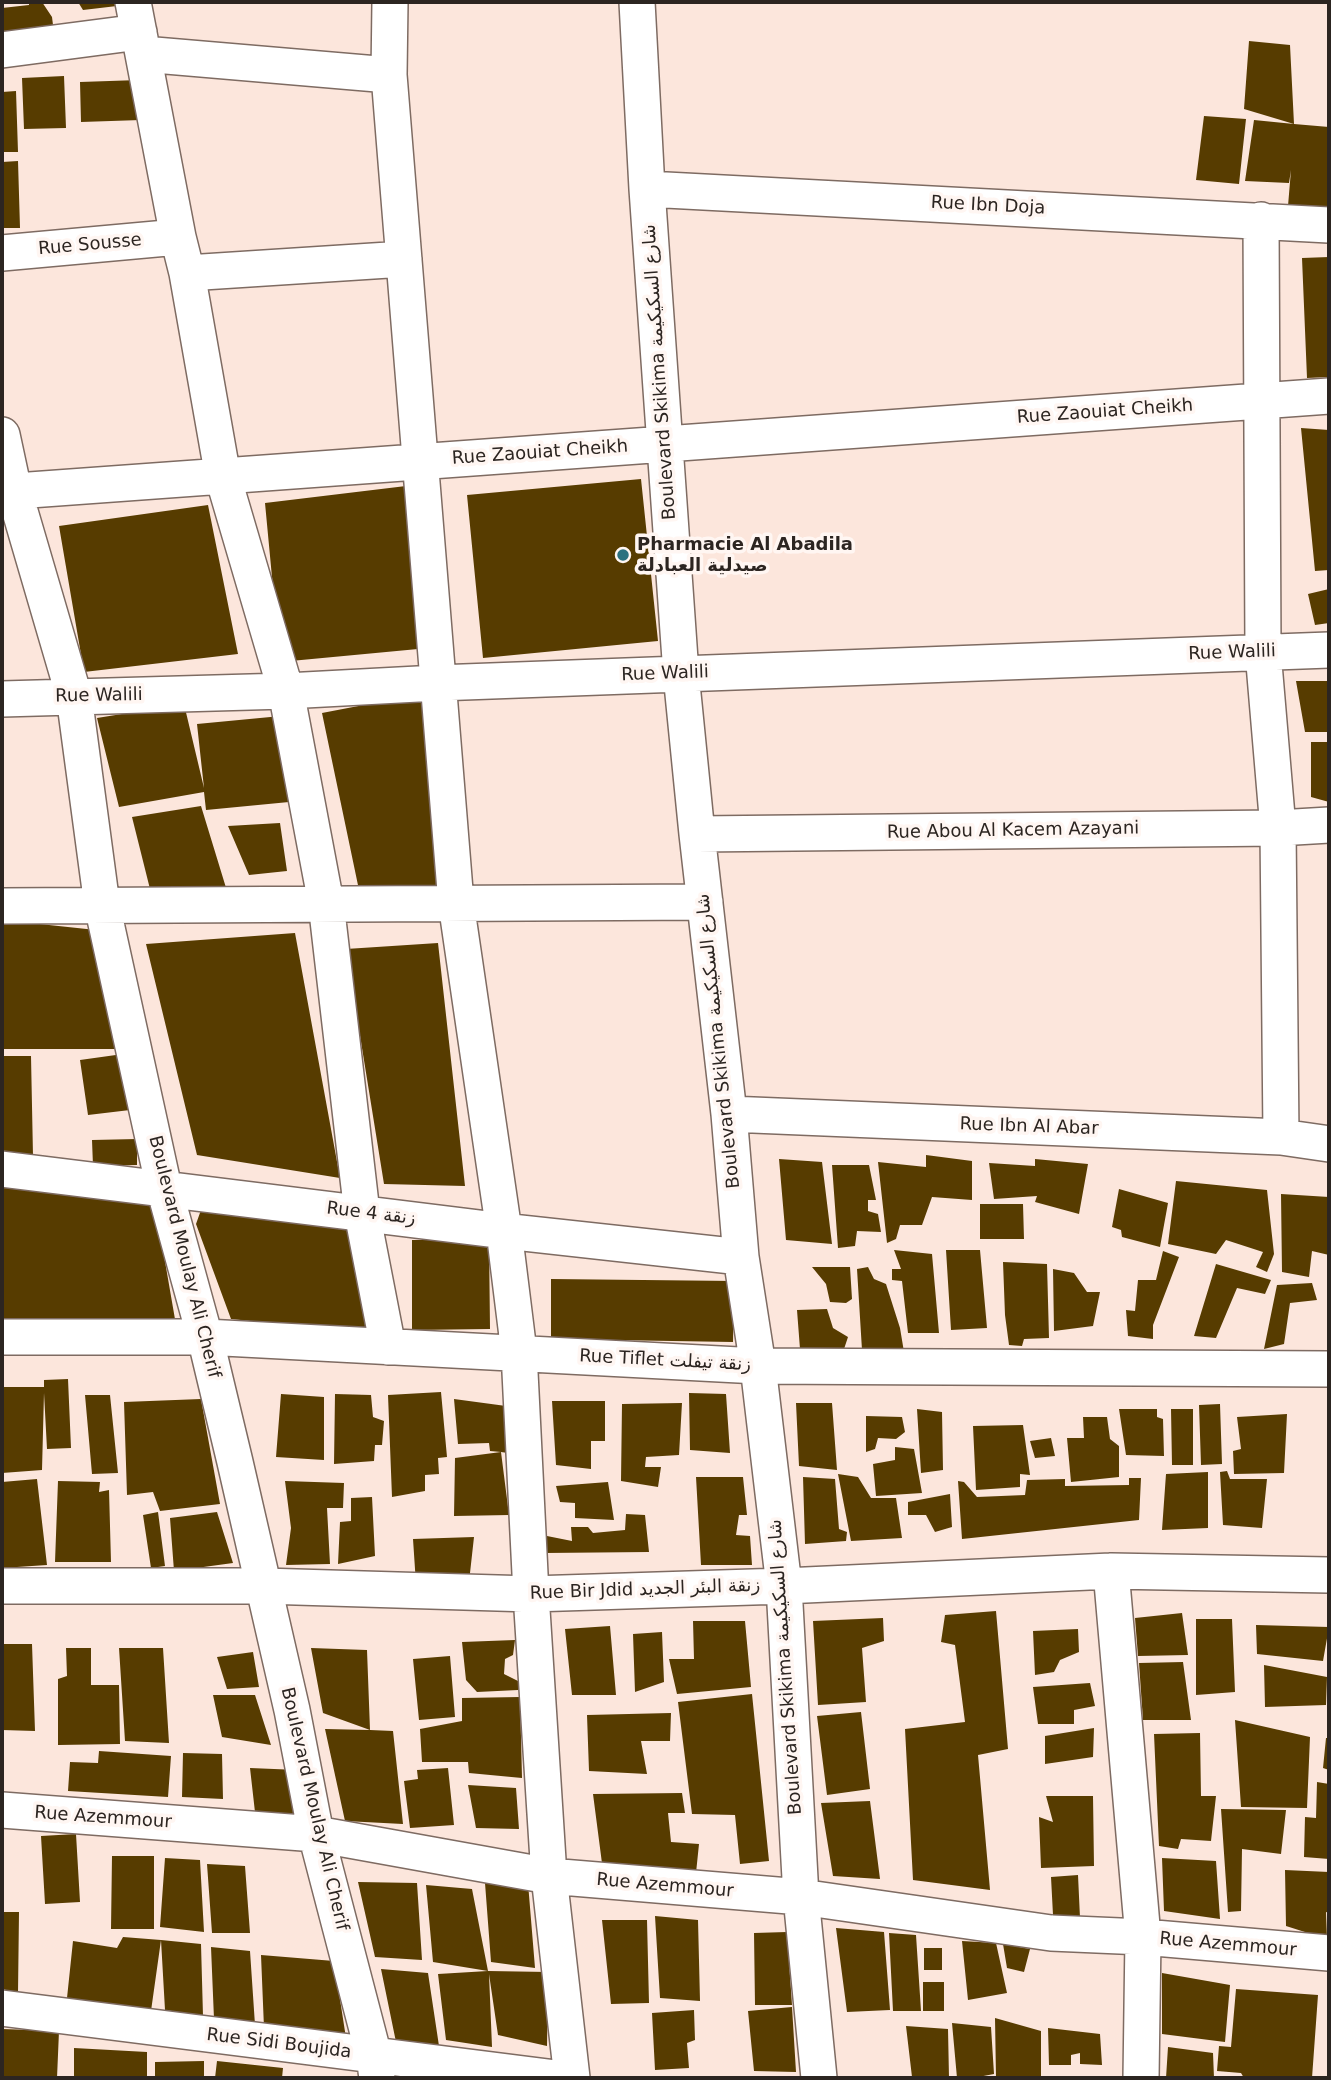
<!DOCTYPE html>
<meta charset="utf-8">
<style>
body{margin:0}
#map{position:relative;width:1331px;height:2080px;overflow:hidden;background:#fce6dc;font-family:"DejaVu Sans",sans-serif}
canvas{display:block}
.frame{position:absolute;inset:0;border:4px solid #2c2521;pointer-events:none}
</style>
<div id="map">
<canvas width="1331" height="2080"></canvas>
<div class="frame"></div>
</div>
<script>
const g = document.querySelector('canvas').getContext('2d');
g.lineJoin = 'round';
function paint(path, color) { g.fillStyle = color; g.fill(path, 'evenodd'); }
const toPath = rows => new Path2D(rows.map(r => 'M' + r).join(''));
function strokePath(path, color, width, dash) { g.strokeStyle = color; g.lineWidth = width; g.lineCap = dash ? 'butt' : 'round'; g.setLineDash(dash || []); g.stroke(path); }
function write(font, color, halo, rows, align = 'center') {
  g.font = font + ' "DejaVu Sans","Noto Sans Arabic",sans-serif'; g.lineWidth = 7; g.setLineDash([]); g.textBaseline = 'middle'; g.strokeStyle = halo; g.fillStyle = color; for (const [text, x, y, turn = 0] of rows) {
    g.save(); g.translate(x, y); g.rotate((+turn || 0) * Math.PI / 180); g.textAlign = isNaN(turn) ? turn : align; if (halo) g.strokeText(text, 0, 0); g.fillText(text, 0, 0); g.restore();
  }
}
const building = toPath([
 [29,2,42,2,52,17,54,33,2,39,2,8,29,5],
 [78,2,116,2,117,6,83,10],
 [1249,41,1290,45,1294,124,1329,127,1329,208,1288,206,1291,170,1289,183,1245,181,1254,120,1294,124,1244,109],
 [64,76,66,128,24,129,22,78],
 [139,80,141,120,81,122,80,82],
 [16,91,18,152,2,152,2,92],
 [1204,116,1246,119,1239,184,1196,180],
 [18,161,20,228,2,228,2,162],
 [1329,257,1329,377,1307,378,1302,258],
 [1301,428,1329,430,1329,570,1315,571],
 [641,479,658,641,483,658,467,495],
 [406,486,418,649,280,662,265,503],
 [208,505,238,654,84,672,59,526],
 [1329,589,1329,623,1315,625,1308,594],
 [1296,681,1329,681,1329,732,1305,732],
 [426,693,444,891,359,890,322,713],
 [184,704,204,788,197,724,281,716,289,802,206,810,204,792,119,807,97,718],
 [1311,742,1329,742,1329,802,1311,797],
 [201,806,227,891,152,897,132,817],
 [280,823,287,871,249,875,228,826],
 [2,920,96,930,122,1049,2,1049],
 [295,933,340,1178,197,1155,146,944],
 [438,943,465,1186,384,1184,346,949],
 [123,1054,130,1110,88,1115,80,1060],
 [2,1056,31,1056,33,1156,2,1157],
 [137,1139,137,1165,93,1166,92,1140],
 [926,1155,972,1161,972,1200,932,1197,922,1225,900,1225,896,1239,887,1243,878,1162,926,1167],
 [779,1159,822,1162,832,1244,786,1240],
 [1035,1159,1088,1164,1079,1214,1035,1202,1037,1196,994,1199,989,1163,1035,1166],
 [832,1165,869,1165,876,1200,868,1200,868,1211,878,1214,881,1232,857,1231,855,1246,838,1248],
 [2,1178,154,1198,176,1325,2,1321],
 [1176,1181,1267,1190,1274,1254,1267,1272,1256,1267,1263,1252,1226,1240,1216,1254,1168,1244],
 [1119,1189,1168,1203,1160,1247,1122,1237,1121,1230,1112,1227],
 [1281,1194,1329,1197,1329,1255,1312,1251,1309,1277,1282,1272],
 [980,1204,1023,1204,1024,1239,980,1239],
 [201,1210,362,1213,376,1334,231,1319,196,1224],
 [412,1240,489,1240,490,1329,412,1330],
 [894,1250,932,1254,939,1333,908,1333,902,1281,892,1280,892,1269,901,1269],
 [946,1250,980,1250,987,1328,951,1330],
 [1163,1251,1179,1257,1153,1325,1153,1339,1128,1336,1126,1310,1135,1311,1138,1280,1156,1280],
 [1003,1262,1047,1264,1049,1338,1024,1339,1022,1346,1009,1345,1005,1315],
 [1216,1264,1271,1280,1265,1294,1237,1288,1216,1338,1194,1336],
 [812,1267,850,1267,852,1299,846,1303,830,1302,826,1284],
 [868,1267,874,1279,886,1284,900,1328,904,1352,862,1350,857,1269],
 [1053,1269,1074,1273,1087,1292,1100,1292,1093,1326,1054,1331],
 [551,1279,734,1281,733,1342,551,1339],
 [1312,1283,1317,1300,1290,1303,1284,1344,1264,1349,1277,1285],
 [827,1309,833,1328,848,1337,844,1349,800,1349,797,1310],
 [68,1379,71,1448,47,1449,44,1393,42,1470,2,1473,2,1387,44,1387,44,1380],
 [441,1392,447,1457,438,1458,439,1474,425,1475,425,1491,392,1497,388,1395],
 [689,1393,726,1394,730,1453,690,1450],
 [281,1394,324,1397,324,1460,276,1457],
 [335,1394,371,1395,373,1417,384,1421,382,1445,375,1445,374,1461,334,1464],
 [85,1395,110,1395,118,1473,92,1474],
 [201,1399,220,1504,160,1511,153,1492,127,1495,124,1402],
 [454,1399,506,1406,508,1453,501,1452,509,1515,454,1516,455,1458,501,1452,490,1451,489,1443,458,1444],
 [552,1401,605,1401,605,1441,591,1441,591,1469,556,1465],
 [682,1403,679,1455,646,1457,645,1467,661,1467,658,1487,621,1481,622,1404],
 [796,1403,832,1403,837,1470,799,1466],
 [1220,1404,1222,1464,1201,1465,1199,1405],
 [917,1409,942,1412,943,1470,921,1473],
 [1119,1409,1157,1409,1157,1417,1163,1419,1164,1456,1126,1455],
 [1171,1409,1193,1409,1193,1465,1172,1465],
 [1287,1414,1284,1473,1234,1474,1233,1451,1241,1449,1237,1417],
 [866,1416,902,1417,905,1432,896,1439,878,1438,875,1449,866,1452],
 [1083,1417,1107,1417,1110,1439,1119,1446,1119,1477,1071,1482,1067,1438,1084,1438],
 [1023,1425,1030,1475,1020,1474,1020,1487,976,1490,973,1426],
 [1051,1438,1055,1456,1035,1458,1030,1441],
 [895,1447,914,1449,922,1493,876,1496,873,1464,895,1460],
 [1227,1471,1230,1479,1267,1479,1262,1528,1223,1525,1220,1472],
 [1208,1472,1208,1528,1162,1530,1166,1474],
 [838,1474,858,1477,871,1498,896,1498,902,1538,851,1541],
 [696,1477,743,1477,747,1515,739,1515,736,1535,750,1536,752,1565,701,1565],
 [803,1477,835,1479,839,1529,847,1532,846,1541,805,1544],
 [1129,1478,1141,1478,1139,1520,962,1539,958,1481,964,1482,977,1497,1025,1495,1027,1480,1065,1479,1065,1486,1129,1485],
 [37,1479,47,1565,2,1568,2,1482],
 [58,1481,100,1482,99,1492,109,1490,111,1562,55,1562],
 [285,1481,344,1483,343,1508,327,1508,330,1564,286,1565,291,1528],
 [608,1482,614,1520,575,1518,575,1503,560,1502,556,1486],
 [950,1494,952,1527,935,1532,926,1515,908,1515,908,1502],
 [372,1497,375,1556,338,1564,340,1522,351,1521,351,1498],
 [158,1512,165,1566,151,1568,143,1515],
 [217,1512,233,1563,174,1571,170,1518],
 [626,1514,645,1515,649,1552,544,1553,547,1536,572,1541,571,1527,588,1527,593,1533,625,1530],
 [474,1537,469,1582,416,1584,413,1539],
 [996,1611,1008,1749,978,1755,990,1890,913,1880,905,1729,965,1722,955,1645,941,1642,945,1615],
 [1182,1613,1188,1655,1138,1656,1135,1618],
 [883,1618,884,1641,862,1648,866,1702,818,1705,813,1621],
 [1196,1619,1232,1619,1235,1692,1196,1695],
 [693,1621,745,1621,751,1687,677,1694,669,1659,694,1659],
 [1256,1625,1329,1627,1323,1661,1257,1654],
 [610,1626,616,1695,572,1695,565,1629],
 [1078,1629,1079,1652,1060,1660,1054,1672,1035,1675,1033,1631],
 [662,1632,664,1682,635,1692,633,1634],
 [515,1640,513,1655,505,1659,504,1674,518,1681,518,1690,477,1692,466,1680,462,1642],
 [2,1644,32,1644,35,1731,2,1730],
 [66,1648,91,1648,91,1685,119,1685,120,1744,58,1745,58,1679,67,1676],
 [119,1648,163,1648,169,1743,125,1741],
 [311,1648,367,1650,370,1730,393,1731,403,1824,345,1821,325,1729,370,1730,323,1713],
 [253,1652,259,1687,227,1689,217,1657],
 [450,1656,455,1717,419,1720,413,1659],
 [1183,1662,1191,1720,1143,1720,1139,1663],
 [1264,1665,1327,1677,1326,1705,1265,1707],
 [1090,1683,1095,1706,1074,1710,1074,1724,1038,1724,1033,1687],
 [752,1694,769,1861,740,1864,735,1815,692,1814,678,1702],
 [213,1695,255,1695,271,1745,222,1737],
 [520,1697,522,1778,469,1773,468,1762,422,1762,420,1729,462,1721,462,1698],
 [861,1712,870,1789,827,1795,817,1716],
 [671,1713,670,1741,641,1741,647,1774,589,1771,587,1715],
 [1235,1720,1310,1737,1307,1808,1241,1807],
 [1094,1728,1093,1757,1045,1764,1045,1736],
 [1200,1733,1201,1796,1216,1796,1211,1841,1181,1839,1178,1849,1159,1846,1154,1734],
 [1326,1738,1329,1738,1329,1770,1323,1768],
 [99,1751,171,1756,168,1797,68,1791,70,1762,98,1763],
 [183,1753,222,1754,223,1799,182,1797],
 [250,1768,298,1770,295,1821,256,1821],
 [448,1768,454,1825,410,1828,404,1781,418,1779,417,1770],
 [1317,1782,1329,1784,1329,1859,1304,1857,1305,1817,1316,1818],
 [468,1785,516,1788,519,1829,476,1828],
 [682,1793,685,1813,668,1813,671,1842,699,1844,696,1873,603,1871,593,1794],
 [1046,1796,1093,1796,1094,1866,1041,1868,1039,1817,1053,1822],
 [870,1801,880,1879,833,1876,821,1803],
 [1221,1809,1286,1810,1281,1854,1242,1849,1241,1911,1228,1912],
 [76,1834,80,1902,45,1904,41,1836],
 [112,1856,154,1856,154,1929,111,1929],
 [165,1858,200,1860,204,1932,160,1927],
 [1162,1858,1216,1861,1220,1919,1164,1911],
 [207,1864,245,1866,250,1933,212,1933],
 [1285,1870,1329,1872,1329,1913,1326,1912,1327,1939,1286,1926],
 [1078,1875,1080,1918,1053,1915,1051,1877],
 [358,1882,417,1883,422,1960,375,1957],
 [485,1883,528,1883,535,1968,491,1962],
 [426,1885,472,1889,488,1971,548,1972,547,2046,498,2035,489,1974,492,2047,446,2040,438,1974,488,1971,433,1962],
 [2,1912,19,1912,18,1993,2,1989],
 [655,1916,698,1920,700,2001,660,1998],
 [602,1920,647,1920,649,2003,611,2004],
 [836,1928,884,1932,890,2010,847,2012],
 [787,1932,792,2005,755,2005,754,1933],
 [889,1933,916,1935,921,2011,893,2011],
 [123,1937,161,1940,201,1944,203,2016,165,2010,161,1940,151,2011,67,1998,73,1941,117,1948],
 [962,1941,996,1943,1007,1993,968,2000],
 [1003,1944,1030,1949,1024,1972,1007,1968],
 [211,1947,250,1951,255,2025,214,2019],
 [924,1948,942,1948,942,1970,924,1970],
 [261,1955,334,1961,346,2038,264,2028],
 [381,1969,428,1973,439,2046,396,2042],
 [1162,1973,1230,1985,1225,2042,1162,2034],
 [923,1982,944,1982,944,2011,923,2011],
 [1236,1989,1318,1995,1312,2078,1244,2078,1241,2073,1217,2071,1219,2046,1231,2047],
 [792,2007,796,2072,754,2071,748,2011],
 [694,2010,695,2040,687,2043,689,2068,655,2070,652,2013],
 [995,2018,1041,2031,1041,2078,996,2078],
 [952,2023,991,2027,994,2074,973,2078,957,2078],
 [906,2026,948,2029,949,2078,912,2077],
 [1048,2028,1100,2034,1102,2065,1080,2064,1080,2053,1071,2055,1071,2065,1049,2065],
 [2,2029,59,2031,57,2078,2,2078],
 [1168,2047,1213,2053,1214,2078,1166,2078],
 [74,2048,147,2052,147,2078,74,2078],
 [204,2061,204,2078,155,2078,155,2062],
 [217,2061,283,2068,282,2078,215,2078]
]);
const minor = toPath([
 [133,2,178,237,187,273,223,477,286,691,326,903,362,1213,388,1347],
 [390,2,389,75,456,903,504,1231,519,1352,531,1594,549,1876,572,2078],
 [637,2,647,189,681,674,697,834,729,1114,741,1257,758,1366,784,1586,801,1897,819,2078],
 [2,50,139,32],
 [143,54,389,75],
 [647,189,1329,225],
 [1261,220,1263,652,1278,828,1281,1137],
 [2,253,178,237],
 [187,273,404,259],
 [2,435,14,491,74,696,102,905,164,1188,205,1337,235,1462,292,1710,316,1834,374,2056,377,2078],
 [2,492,1329,396],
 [2,699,286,691,437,683,1329,650],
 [697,834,1278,828,1329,825],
 [2,906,705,902],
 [729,1114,1281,1137,1329,1144],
 [2,1169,504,1231,741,1257],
 [2,1337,205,1337,758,1366,1329,1369],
 [1111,1571,1143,1937,1141,2078],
 [2,1586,263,1586,531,1594,784,1586,1111,1571,1329,1575],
 [2,1810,316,1834,549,1876,801,1897,1051,1933,1143,1937,1329,1953],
 [2,2008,556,2078]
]);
const markers = [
 [623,555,7,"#2b717f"]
];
const streetNames = [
 ["Rue Ibn Doja",988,206,3],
 ["Rue Sousse",90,245,-5],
 ["Boulevard Skikima شارع السكيكيمة",660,372,-94],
 ["Rue Zaouiat Cheikh",1105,412,-4],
 ["Rue Zaouiat Cheikh",540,453,-4],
 ["Rue Walili",1232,653,-2],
 ["Rue Walili",665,674,-2],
 ["Rue Walili",99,696,-1],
 ["Rue Abou Al Kacem Azayani",1013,831,-1],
 ["Boulevard Skikima شارع السكيكيمة",719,1041,-96],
 ["Rue Ibn Al Abar",1029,1127,2],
 ["Rue 4 زنقة",371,1214,7],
 ["Boulevard Moulay Ali Cherif",184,1257,76],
 ["Rue Tiflet زنقة تيفلت",665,1361,3],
 ["Rue Bir Jdid زنقة البئر الجديد",645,1590,-2],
 ["Boulevard Skikima شارع السكيكيمة",786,1667,-94],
 ["Boulevard Moulay Ali Cherif",314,1809,77],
 ["Rue Azemmour",103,1818,4],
 ["Rue Azemmour",665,1886,5],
 ["Rue Azemmour",1228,1945,5],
 ["Rue Sidi Boujida",279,2044,7]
];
const poiNames = [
 ["Pharmacie Al Abadila",637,545],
 ["صيدلية العبادلة",637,566]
];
paint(building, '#573c00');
strokePath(minor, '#7e6b62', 38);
strokePath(minor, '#fff', 35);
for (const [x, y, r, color] of markers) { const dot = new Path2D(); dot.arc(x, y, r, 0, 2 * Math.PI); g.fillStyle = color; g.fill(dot); strokePath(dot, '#fff6f2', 2.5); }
write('18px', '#2c2521', '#fff6f2', streetNames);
write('bold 18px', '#2c2521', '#fff6f2', poiNames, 'left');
</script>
